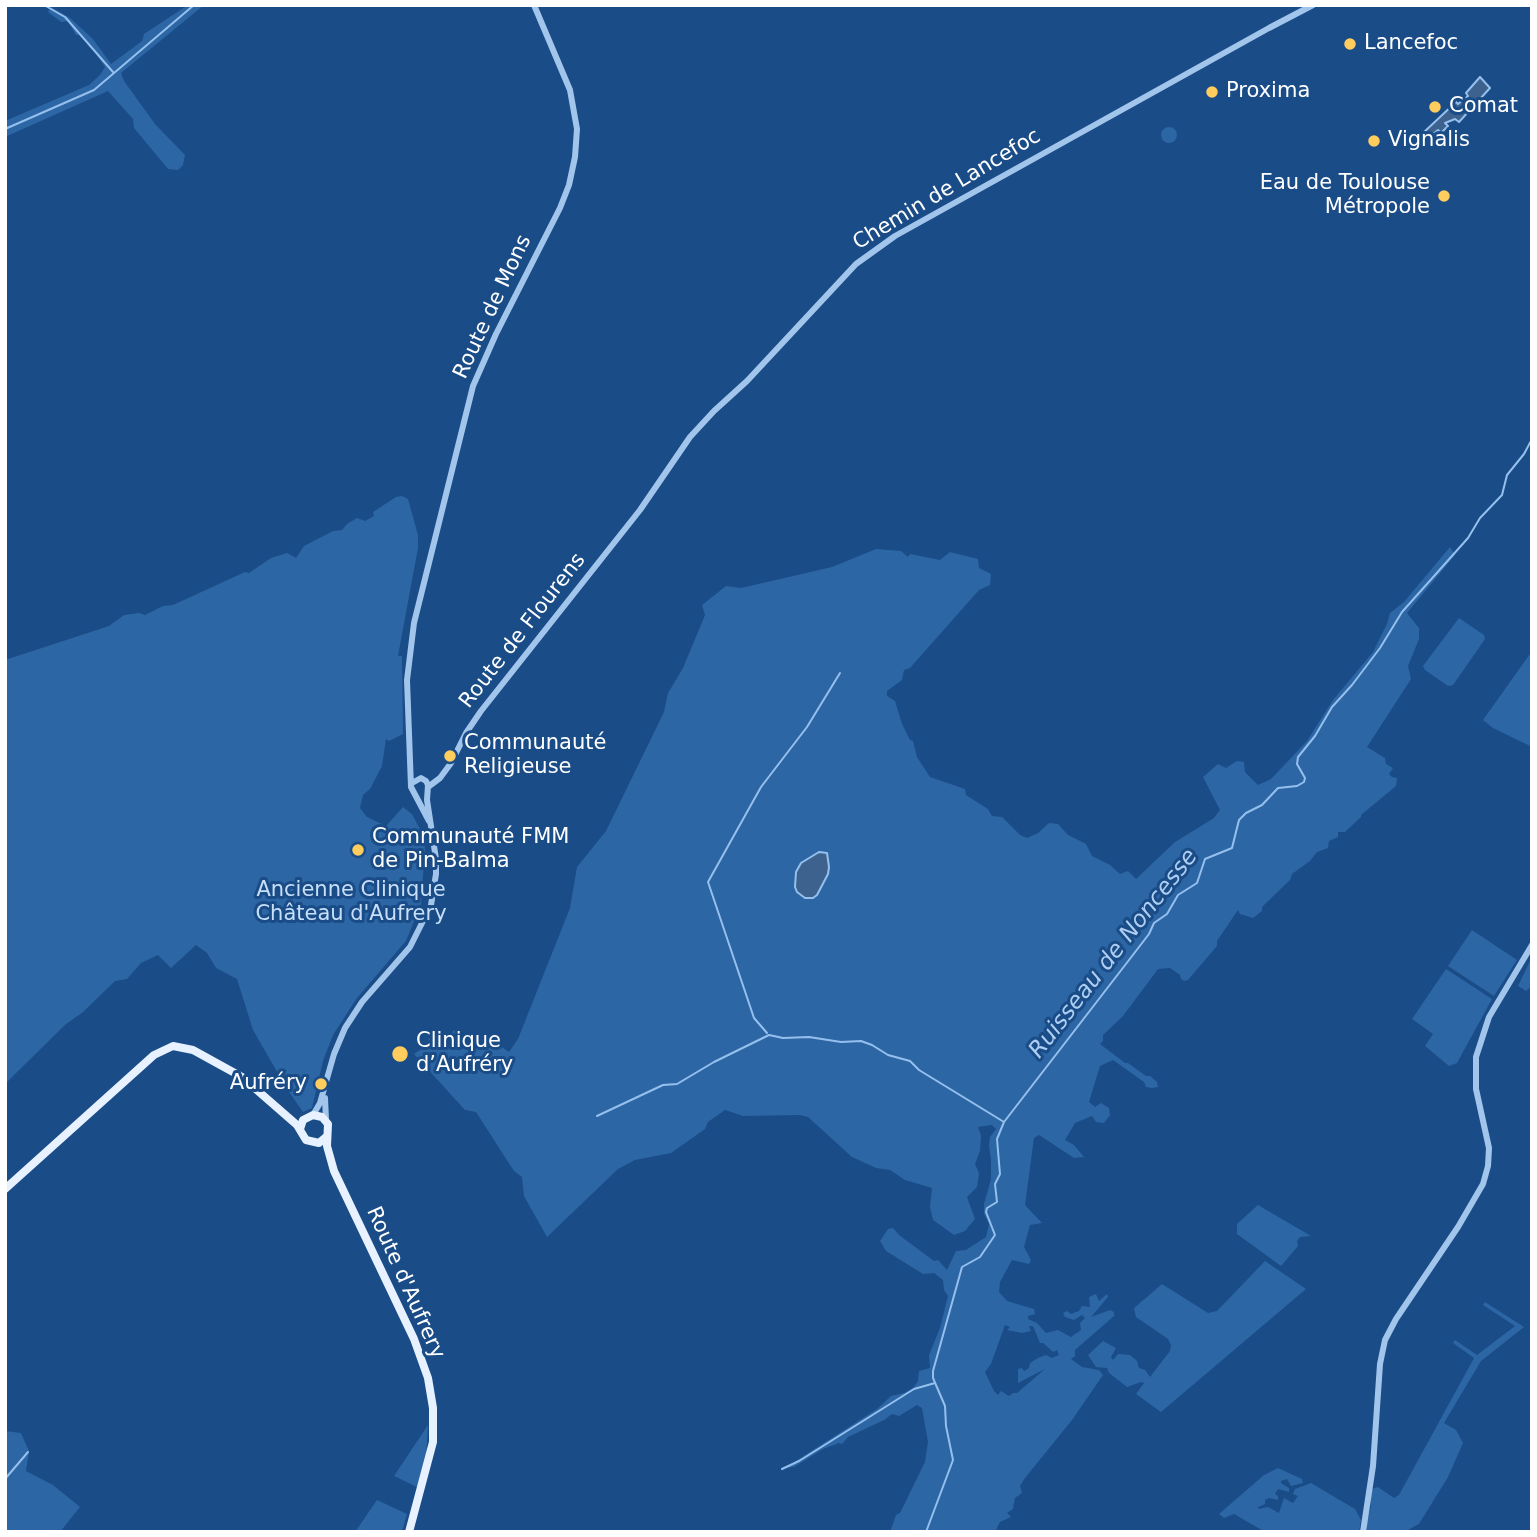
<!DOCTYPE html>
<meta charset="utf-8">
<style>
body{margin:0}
#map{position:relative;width:1537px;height:1537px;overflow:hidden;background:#1a4c87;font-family:"DejaVu Sans",sans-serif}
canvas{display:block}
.frame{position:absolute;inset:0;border:7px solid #fff;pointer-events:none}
</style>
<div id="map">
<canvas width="1537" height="1537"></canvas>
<div class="frame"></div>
</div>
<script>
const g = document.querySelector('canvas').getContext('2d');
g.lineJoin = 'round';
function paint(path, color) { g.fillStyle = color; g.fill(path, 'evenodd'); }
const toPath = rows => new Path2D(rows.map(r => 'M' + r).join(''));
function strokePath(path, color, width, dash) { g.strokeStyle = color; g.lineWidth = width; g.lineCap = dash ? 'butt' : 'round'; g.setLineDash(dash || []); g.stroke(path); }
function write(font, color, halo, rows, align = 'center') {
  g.font = font + ' "DejaVu Sans",sans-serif'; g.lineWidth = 6; g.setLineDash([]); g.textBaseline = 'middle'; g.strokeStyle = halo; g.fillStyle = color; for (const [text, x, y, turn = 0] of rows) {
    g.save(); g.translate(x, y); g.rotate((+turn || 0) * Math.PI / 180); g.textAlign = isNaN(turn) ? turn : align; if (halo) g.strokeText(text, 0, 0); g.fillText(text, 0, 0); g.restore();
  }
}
const green = toPath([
 [188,5,204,5,121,73,124,81,155,124,185,155,183,165,178,170,168,169,134,128,133,119,108,91,5,137,5,121,89,85,100,75,105,67,92,48,80,35,76,35,68,21,61,22,48,12,51,7,70,18,93,39,111,64,142,41,144,34],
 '1161 135a8 8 0 1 1 16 0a8 8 0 1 1-16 0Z',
 [402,496,408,499,418,535,418,548,398,656,402,656,403,734,389,741,386,739,382,766,370,789,363,795,360,808,367,817,386,826,403,807,412,814,422,833,425,847,421,904,406,941,357,998,333,1035,323,1061,312,1108,303,1112,287,1089,253,1030,237,979,216,968,207,953,196,945,171,968,158,955,141,963,127,979,115,981,82,1013,66,1024,5,1084,5,660,109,626,124,615,139,613,145,615,163,606,173,605,245,572,249,573,271,558,287,553,296,558,304,546,333,531,342,530,347,524,357,518,365,521,374,516,373,512,396,497],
 [1450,547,1455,555,1407,613,1419,628,1419,639,1408,666,1411,679,1367,747,1385,758,1386,764,1393,768,1389,774,1392,777,1397,778,1396,786,1361,815,1361,817,1345,832,1338,832,1338,837,1329,841,1328,848,1317,852,1310,861,1292,874,1290,880,1262,907,1262,911,1253,918,1240,914,1238,910,1217,941,1217,946,1188,980,1184,981,1181,979,1180,975,1170,968,1158,969,1123,1016,1103,1035,1103,1041,1100,1044,1125,1063,1128,1063,1146,1076,1150,1076,1157,1082,1158,1087,1152,1088,1146,1087,1144,1082,1113,1060,1100,1066,1089,1102,1095,1107,1101,1103,1109,1108,1110,1115,1104,1123,1096,1122,1092,1116,1075,1123,1065,1140,1074,1145,1084,1157,1074,1158,1039,1135,1034,1138,1025,1205,1042,1223,1030,1225,1024,1247,1031,1260,1029,1264,1012,1260,1000,1282,999,1292,1007,1301,1034,1309,1035,1314,1028,1316,1028,1319,1037,1323,1046,1333,1058,1330,1071,1337,1081,1330,1080,1323,1085,1318,1082,1315,1074,1320,1065,1317,1063,1313,1067,1311,1071,1314,1079,1311,1082,1306,1090,1307,1089,1297,1096,1294,1099,1301,1107,1294,1108,1297,1091,1317,1110,1310,1114,1312,1114,1316,1075,1350,1075,1356,1071,1359,1082,1367,1099,1370,1103,1375,1072,1420,1025,1478,1020,1486,1022,1493,1015,1498,1013,1509,1007,1513,1011,1517,1000,1522,995,1532,890,1532,896,1515,900,1513,925,1462,928,1442,922,1408,917,1405,899,1416,892,1414,884,1420,848,1437,842,1444,839,1443,823,1449,794,1467,785,1468,877,1409,891,1396,904,1393,913,1388,918,1381,919,1371,930,1368,929,1355,940,1328,948,1296,944,1290,943,1280,934,1273,923,1274,886,1251,880,1241,888,1229,893,1228,899,1235,934,1261,938,1260,947,1270,956,1251,966,1250,986,1237,989,1224,984,1214,984,1204,991,1179,991,1160,989,1146,990,1137,996,1129,992,1125,978,1127,981,1136,980,1151,975,1164,979,1173,977,1187,967,1197,975,1219,965,1231,954,1235,933,1220,930,1207,932,1188,905,1180,890,1170,876,1168,852,1157,808,1117,800,1115,743,1116,725,1110,708,1122,705,1129,671,1153,635,1160,618,1169,547,1237,524,1196,522,1177,514,1171,476,1112,465,1110,414,1054,426,1046,429,1038,434,1037,441,1040,456,1029,462,1033,458,1044,464,1049,485,1033,491,1039,509,1052,518,1039,570,908,577,867,606,831,664,712,668,693,683,668,705,615,702,605,726,586,741,588,832,567,876,549,901,551,908,557,910,554,940,560,950,552,978,559,979,568,991,574,990,585,979,590,910,668,904,670,902,680,887,691,887,696,895,701,902,724,910,740,913,741,917,757,930,777,965,789,966,795,988,809,992,816,1002,817,1020,835,1027,838,1038,833,1049,823,1058,824,1068,835,1086,844,1092,856,1110,865,1120,874,1128,871,1136,879,1175,842,1214,818,1220,810,1203,777,1218,764,1226,768,1237,761,1244,762,1245,772,1258,785,1271,779,1307,741,1333,700,1373,652,1387,624,1390,613,1404,602],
 [824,852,828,857,801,896,795,887],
 [1005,1325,1010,1327,1007,1330,1022,1333,1031,1331,1029,1326,1033,1326,1040,1343,1043,1343,1053,1352,1057,1350,1059,1355,1052,1358,1046,1355,1038,1358,1030,1363,1029,1368,1024,1371,1022,1368,1018,1369,1018,1383,1045,1369,1017,1393,1013,1393,1009,1396,1001,1391,998,1395,994,1391,985,1372,991,1364],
 [1459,618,1484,635,1485,639,1453,685,1448,686,1425,670,1423,666],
 [1532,651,1532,747,1493,728,1483,720],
 [1472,930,1517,960,1494,996,1448,966],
 [1530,961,1532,986,1526,991,1518,986],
 [1446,969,1492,999,1457,1063,1449,1066,1425,1046,1433,1034,1412,1019],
 [1258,1205,1311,1236,1300,1237,1297,1241,1298,1246,1281,1266,1237,1234,1237,1224],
 [1265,1261,1306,1289,1161,1412,1136,1394,1144,1383,1141,1382,1127,1387,1109,1373,1107,1368,1096,1367,1088,1355,1103,1341,1116,1348,1111,1357,1113,1360,1118,1354,1130,1355,1137,1361,1139,1368,1145,1370,1150,1377,1170,1351,1171,1345,1168,1339,1136,1317,1134,1308,1162,1284,1208,1313,1217,1311],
 [1485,1302,1524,1327,1481,1361,1444,1423,1456,1430,1463,1443,1448,1477,1419,1524,1404,1532,1367,1532,1366,1526,1371,1506,1370,1497,1372,1489,1378,1487,1394,1498,1399,1495,1474,1358,1453,1343,1455,1340,1477,1355,1515,1326,1483,1305],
 [428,1425,426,1458,417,1487,394,1476],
 [5,1431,21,1433,29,1451,26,1471,53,1485,80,1507,60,1532,5,1532],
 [1278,1468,1302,1479,1303,1483,1291,1486,1287,1479,1281,1481,1281,1483,1289,1488,1289,1492,1278,1489,1275,1494,1278,1496,1278,1500,1269,1498,1265,1500,1265,1504,1258,1507,1259,1509,1268,1507,1279,1513,1284,1498,1293,1503,1298,1496,1293,1494,1295,1489,1311,1483,1355,1509,1361,1520,1359,1532,1265,1532,1234,1514,1224,1518,1219,1514,1264,1475],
 [377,1500,407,1514,402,1532,355,1532]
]);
const water = toPath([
 [1480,77,1490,88,1459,122,1455,119,1445,123,1448,126,1441,133,1438,130,1427,139,1423,133,1456,102,1458,104,1468,96,1466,93,1480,77],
 [819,852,827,853,829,867,828,874,817,895,813,898,805,898,797,892,795,887,796,872,801,863,819,852]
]);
const stream = toPath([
 [44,5,65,17,113,72],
 [5,129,94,90,194,5],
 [767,1033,754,1018,708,882,761,787,807,727,840,673],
 [597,1116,663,1085,677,1084,714,1062,769,1035,783,1038,809,1037,841,1042,861,1041,872,1045,888,1055,910,1061,919,1070,1004,1122],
 [782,1469,799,1461,914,1389,935,1383],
 [5,1479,28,1452],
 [926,1532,953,1460,946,1426,945,1406,933,1378,933,1371,962,1267,980,1257,995,1235,986,1212,987,1208,997,1202,995,1184,1000,1174,997,1139,1004,1122,1129,960,1149,934,1154,923,1167,914,1178,895,1197,883,1205,859,1232,848,1239,820,1246,813,1262,805,1278,788,1297,786,1304,782,1305,778,1297,764,1298,757,1315,736,1332,707,1352,685,1380,648,1402,612,1468,538,1480,518,1502,495,1507,475,1524,454,1532,439]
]);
const minor = toPath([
 [428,787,440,778,451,763,466,733,481,711,640,510,690,437,714,411,747,381,856,264,895,236,1269,28,1313,5],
 [429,821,411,787,407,680,414,623,473,386,496,334,560,208,569,185,575,157,577,129,570,90,534,5],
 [325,1098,326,1120],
 [313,1115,320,1103,334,1054,345,1028,362,1002,410,947,431,905,436,874,436,859,427,800,428,785,426,781,421,778,412,783],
 [1363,1532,1373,1466,1380,1364,1385,1340,1396,1319,1458,1227,1483,1184,1488,1166,1489,1148,1476,1089,1476,1057,1489,1017,1532,945]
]);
const major = toPath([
 [300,1129,303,1120,313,1115,322,1117,328,1124,327,1146,334,1171,414,1339,428,1378,433,1408,433,1442,409,1532],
 [5,1189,154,1055,173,1046,193,1050,242,1077,297,1125,306,1140,319,1143,326,1137]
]);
const markers = [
 [1350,44,7,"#fecd5e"],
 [1212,92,7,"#fecd5e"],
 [1435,107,7,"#fecd5e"],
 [1374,141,7,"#fecd5e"],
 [1444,196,7,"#fecd5e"],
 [450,756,7,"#fecd5e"],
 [358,850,7,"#fecd5e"],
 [400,1054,9,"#fecd5e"],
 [321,1084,7,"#fecd5e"]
];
const poiNames = [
 ["Lancefoc",1364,44],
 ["Proxima",1226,92],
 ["Comat",1449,107],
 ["Vignalis",1388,141],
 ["Eau de Toulouse",1430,184,"right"],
 ["Métropole",1430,208,"right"],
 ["Communauté",464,744],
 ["Religieuse",464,768],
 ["Communauté FMM",372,838],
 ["de Pin-Balma",372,862],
 ["Clinique",416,1042],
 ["d’Aufréry",416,1066],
 ["Aufréry",307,1084,"right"]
];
const streetNames = [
 ["Chemin de Lancefoc",947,190,-31],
 ["Route de Mons",493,307,-65],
 ["Route de Flourens",523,631,-52],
 ["Route d'Aufrery",405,1283,66]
];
const parkNames = [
 ["Ancienne Clinique",351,891],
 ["Château d'Aufrery",351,915]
];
const waterNames = [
 ["Ruisseau de Noncesse",1114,954,-52]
];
paint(green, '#2d66a5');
paint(water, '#3d628d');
strokePath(water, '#95c0ee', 2);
strokePath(stream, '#95c0ee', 2);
strokePath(minor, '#a2c5ec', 6);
strokePath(major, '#e7f1ff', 8);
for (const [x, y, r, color] of markers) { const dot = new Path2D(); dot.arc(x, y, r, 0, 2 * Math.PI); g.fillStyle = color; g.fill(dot); strokePath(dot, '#1a4c87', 2.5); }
write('21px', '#fff', '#1a4c87', poiNames, 'left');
write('21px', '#fff', '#1a4c87', streetNames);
write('21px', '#c7dff9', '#1a4c87', parkNames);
write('italic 23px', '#aecff3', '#1a4c87', waterNames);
</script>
